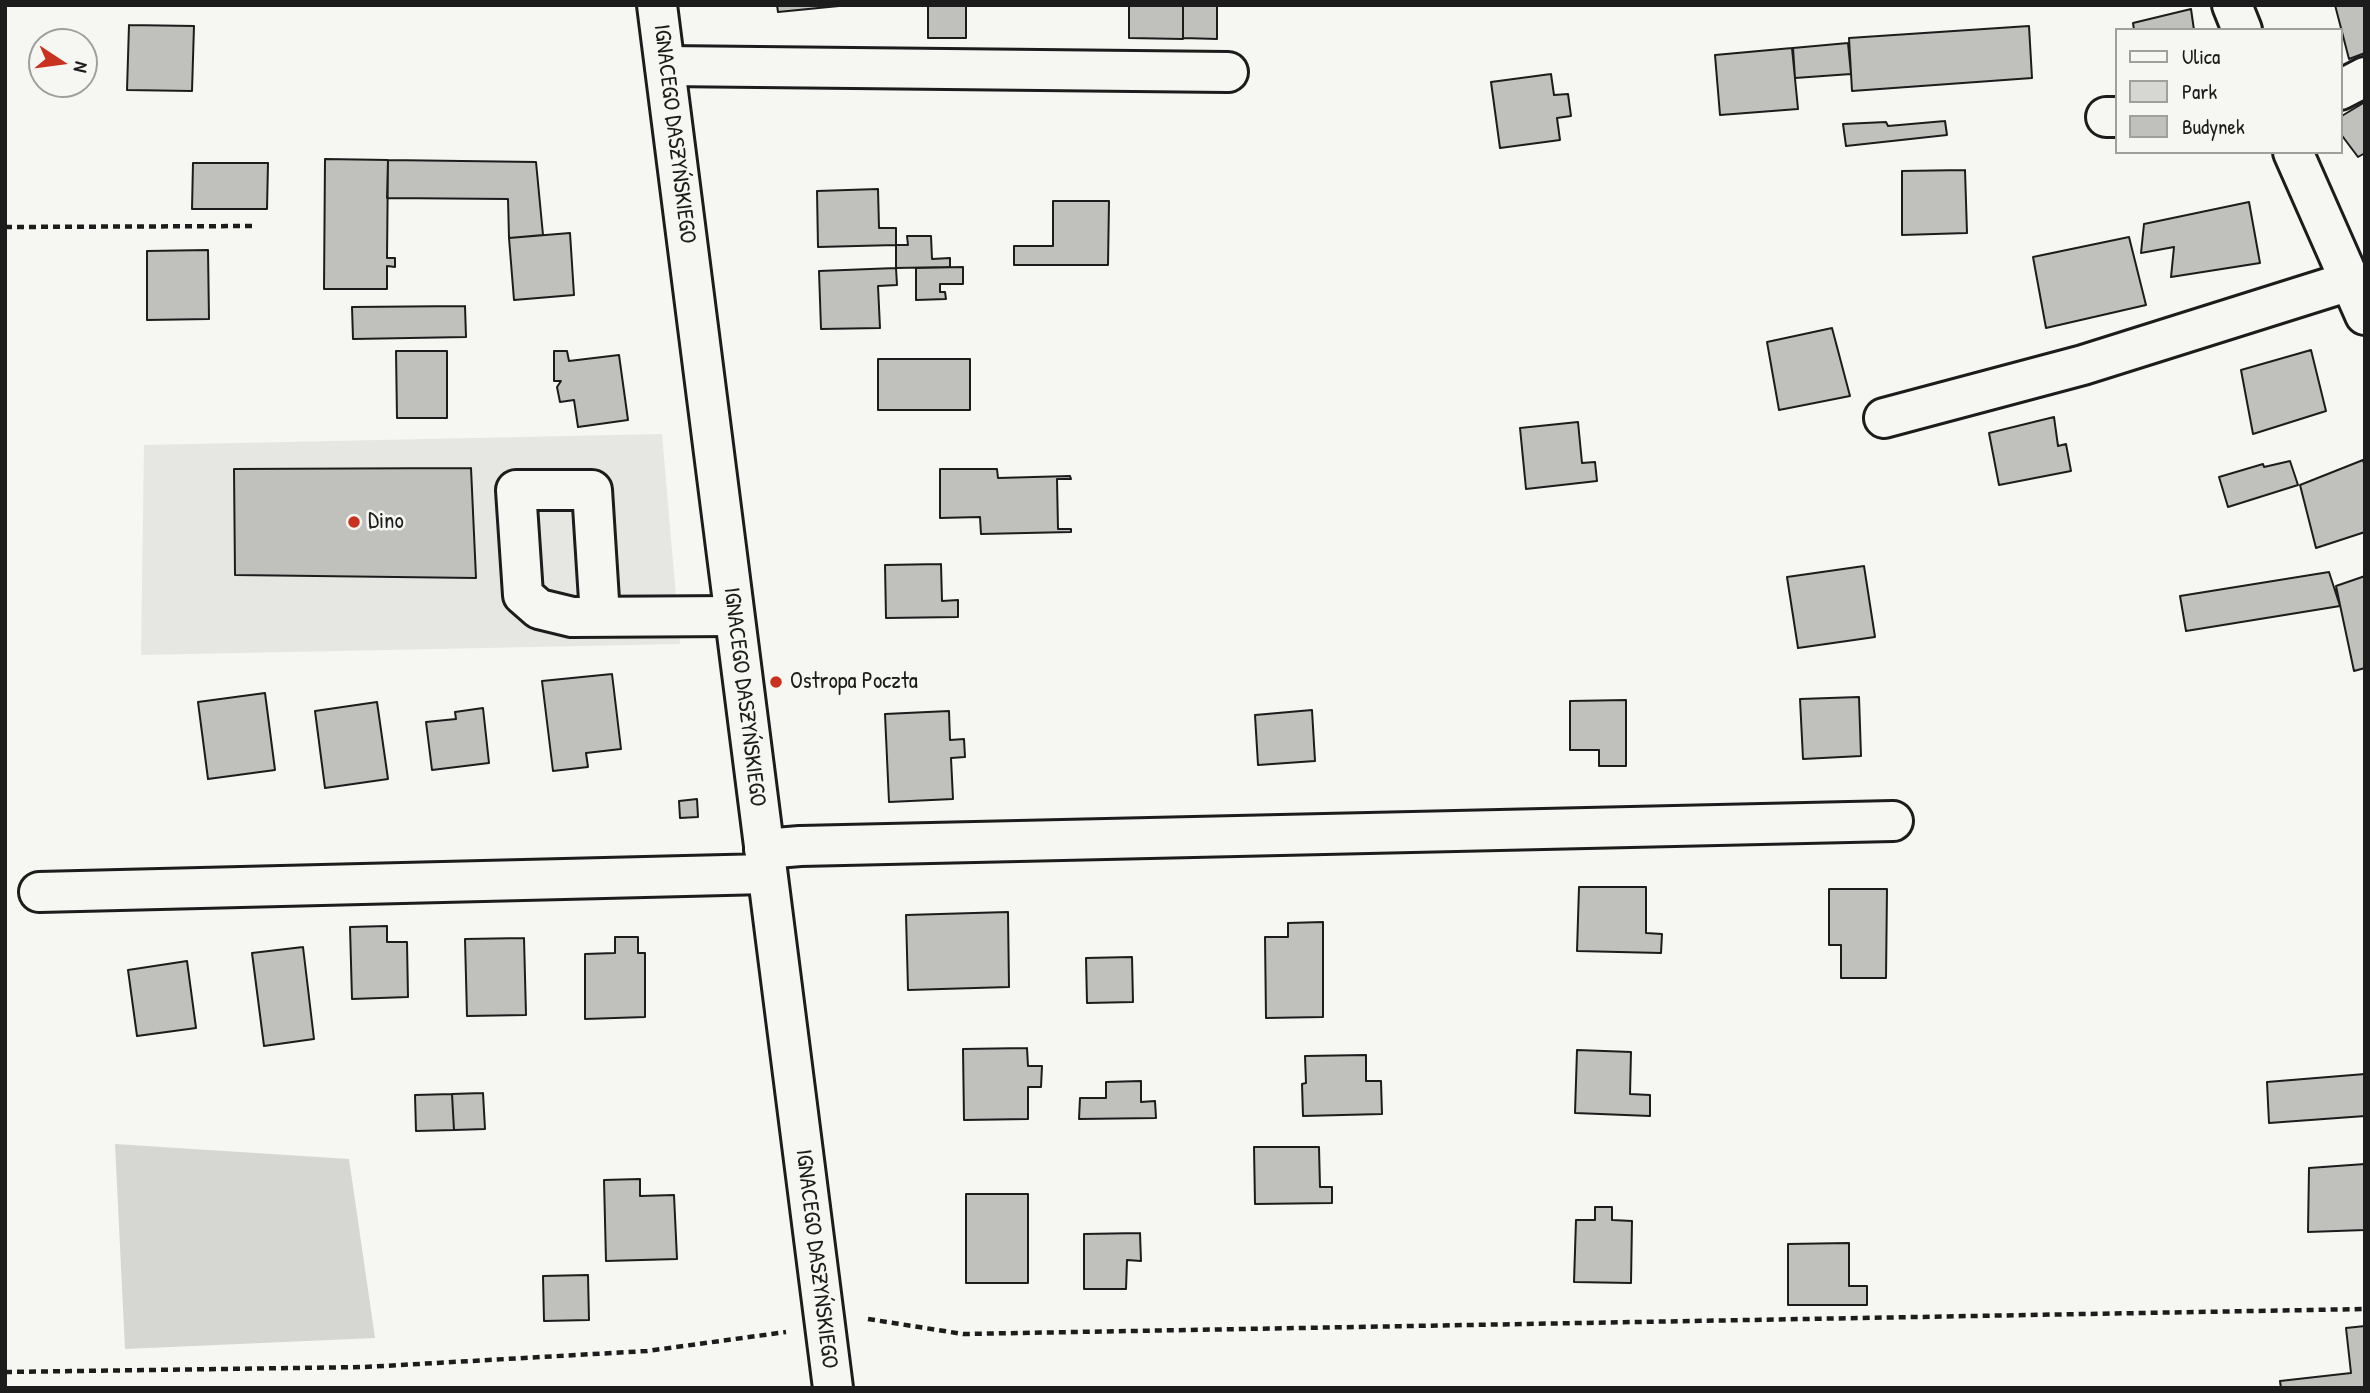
<!DOCTYPE html>
<meta charset="utf-8">
<style>
body{margin:0}
#map{position:relative;width:2370px;height:1393px;overflow:hidden;background:#f6f6f2;font-family:"Patrick Hand",sans-serif}
canvas{display:block}
.frame{position:absolute;inset:0;border:7px solid #1c1c1c;pointer-events:none}
.legend{position:absolute;left:2115px;top:28px;width:228px;height:126px;box-sizing:border-box;background:#f6f6f2;border:2px solid #9f9f9c;margin:0;padding:9px 12px;list-style:none;font-size:21px;color:#1c1c1c}
.legend li{display:flex;align-items:center;gap:14px;height:35px}
.legend b{width:35px;border:2px solid #9f9f9c}
.north{position:absolute;left:28px;top:28px;width:70px;height:70px;box-sizing:border-box;background:#f6f6f2;border:2px solid #9f9f9c;border-radius:50%;rotate:103deg;font-size:19px;font-weight:700;line-height:28px;text-align:center;color:#1c1c1c}
.north::after{content:'';display:block;margin:auto;width:24px;height:32px;background:#c8321e;clip-path:polygon(50% 0,100% 100%,50% 72%,0 100%)}
</style>
<div id="map">
<canvas width="2370" height="1393"></canvas>
<div class="frame"></div>
<ul class="legend">
<li><b style="height:9px;background:#f6f6f2"></b>Ulica</li>
<li><b style="height:19px;background:#d6d6d2"></b>Park</li>
<li><b style="height:19px;background:#c0c0bd"></b>Budynek</li>
</ul>
<div class="north">N</div>
</div>
<script>
const g = document.querySelector('canvas').getContext('2d');
g.lineJoin = 'round';
function paint(path, color) { g.fillStyle = color; g.fill(path, 'evenodd'); }
const toPath = rows => new Path2D(rows.map(r => 'M' + r).join(''));
function strokePath(path, color, width, dash) { g.strokeStyle = color; g.lineWidth = width; g.lineCap = dash ? 'butt' : 'round'; g.setLineDash(dash || []); g.stroke(path); }
function write(font, color, halo, rows, align = 'center') {
  g.font = font + ' "Patrick Hand",sans-serif'; g.lineWidth = 5; g.setLineDash([]); g.textBaseline = 'middle'; g.strokeStyle = halo; g.fillStyle = color; for (const [text, x, y, turn = 0] of rows) {
    g.save(); g.translate(x, y); g.rotate((+turn || 0) * Math.PI / 180); g.textAlign = isNaN(turn) ? turn : align; if (halo) g.strokeText(text, 0, 0); g.fillText(text, 0, 0); g.restore();
  }
}
const built = toPath([
 [662,434,680,644,141,655,144,445]
]);
const green = toPath([
 [115,1144,349,1159,375,1338,125,1349]
]);
const building = toPath([
 [777,5,839,5,839,6,778,12,777,5],
 [928,5,966,5,966,38,928,38,928,5],
 [1129,5,1183,5,1183,39,1129,38,1129,5],
 [1183,5,1217,5,1217,39,1183,38,1183,5],
 [2335,5,2365,5,2365,53,2349,59,2335,5],
 [2191,9,2194,30,2134,30,2133,23,2191,9],
 [129,25,194,26,192,91,127,90,129,25],
 [2029,26,2032,78,1852,91,1849,38,2029,26],
 [1848,43,1851,74,1795,78,1793,48,1848,43],
 [1792,48,1798,109,1720,115,1715,55,1792,48],
 [1551,74,1554,95,1568,94,1571,116,1557,118,1560,140,1500,148,1491,82,1551,74],
 [2365,102,2365,153,2358,157,2340,133,2340,117,2365,102],
 [1945,121,1947,135,1846,146,1843,124,1886,122,1888,126,1945,121],
 [325,159,388,160,387,258,395,258,395,267,387,266,387,289,324,289,325,159],
 [388,160,536,162,543,235,509,238,508,199,387,198,388,160],
 [193,163,268,163,267,209,192,209,193,163],
 [1965,170,1967,233,1902,235,1902,171,1965,170],
 [878,189,879,228,896,228,896,245,818,247,817,191,878,189],
 [1053,201,1109,201,1108,265,1014,265,1014,246,1053,246,1053,201],
 [2249,202,2260,263,2171,277,2174,247,2141,253,2144,224,2249,202],
 [570,233,574,295,514,300,509,238,570,233],
 [907,236,931,236,932,259,950,258,950,267,896,268,896,245,908,245,907,236],
 [2129,237,2146,305,2046,328,2033,257,2129,237],
 [208,250,209,319,147,320,147,251,208,250],
 [963,267,963,284,940,284,940,292,945,292,946,299,916,300,916,268,963,267],
 [896,268,897,285,878,286,880,328,821,329,819,271,896,268],
 [465,306,466,337,353,339,352,307,465,306],
 [1832,328,1850,396,1779,410,1767,342,1832,328],
 [2311,350,2326,411,2253,434,2241,370,2311,350],
 [396,351,447,351,447,418,397,418,396,351],
 [554,351,567,351,569,361,619,355,628,420,578,427,574,400,560,402,557,387,561,381,554,381,554,351],
 [878,359,970,359,970,410,878,410,878,359],
 [2054,417,2058,446,2066,444,2071,471,1999,485,1989,433,2054,417],
 [1578,422,1582,463,1595,462,1597,481,1526,489,1520,428,1578,422],
 [2363,460,2365,467,2365,532,2316,548,2300,485,2363,460],
 [2290,461,2298,485,2228,507,2219,477,2263,464,2264,467,2290,461],
 [471,468,476,578,235,575,234,469,471,468],
 [940,469,997,469,998,478,1070,476,1071,479,1057,479,1058,529,1071,529,1071,532,981,534,980,517,940,518,940,469],
 [941,564,942,601,958,600,958,617,886,618,885,565,941,564],
 [1864,566,1875,637,1798,648,1787,577,1864,566],
 [2329,572,2340,606,2186,631,2180,596,2329,572],
 [2365,576,2365,668,2354,671,2336,586,2365,576],
 [612,674,621,749,586,753,588,767,553,771,542,681,612,674],
 [265,693,275,770,208,779,198,702,265,693],
 [1859,697,1861,756,1803,759,1800,699,1859,697],
 [1626,700,1626,766,1599,766,1599,750,1570,750,1570,701,1626,700],
 [377,702,388,779,325,788,315,711,377,702],
 [483,708,489,763,432,770,426,722,456,719,455,712,483,708],
 [1312,710,1315,761,1258,765,1255,715,1312,710],
 [949,711,950,740,964,739,965,757,951,758,953,799,889,802,885,714,949,711],
 [697,799,698,817,680,818,679,801,697,799],
 [1579,887,1646,887,1646,933,1662,934,1661,953,1577,951,1579,887],
 [1829,889,1887,889,1886,978,1841,978,1841,945,1829,945,1829,889],
 [1008,912,1009,987,908,990,906,915,1008,912],
 [1323,922,1323,1017,1266,1018,1265,937,1288,937,1288,923,1323,922],
 [387,926,387,942,407,942,408,997,352,999,350,927,387,926],
 [615,937,638,937,638,953,645,953,645,1017,585,1019,585,954,615,953,615,937],
 [524,938,526,1015,467,1016,465,939,524,938],
 [303,947,314,1039,264,1046,252,953,303,947],
 [1132,957,1133,1002,1087,1003,1086,958,1132,957],
 [187,961,196,1028,137,1036,128,970,187,961],
 [1027,1048,1028,1066,1042,1066,1041,1087,1028,1087,1028,1119,964,1120,963,1049,1027,1048],
 [1577,1050,1631,1052,1630,1094,1650,1095,1650,1116,1575,1113,1577,1050],
 [1366,1055,1366,1081,1381,1081,1382,1114,1303,1116,1302,1084,1306,1083,1305,1056,1366,1055],
 [2365,1074,2365,1116,2269,1123,2267,1082,2365,1074],
 [1141,1081,1141,1102,1155,1101,1156,1118,1079,1119,1080,1098,1106,1098,1106,1082,1141,1081],
 [483,1093,485,1129,454,1130,452,1094,483,1093],
 [452,1094,454,1130,416,1131,415,1095,452,1094],
 [1254,1147,1319,1147,1320,1187,1332,1187,1332,1203,1255,1204,1254,1147],
 [2365,1164,2365,1230,2308,1232,2309,1168,2365,1164],
 [640,1179,640,1196,674,1195,677,1259,606,1261,604,1180,640,1179],
 [966,1194,1028,1194,1028,1283,966,1283,966,1194],
 [1595,1207,1612,1207,1612,1220,1632,1221,1631,1283,1574,1282,1576,1220,1595,1220,1595,1207],
 [1140,1233,1141,1261,1127,1260,1126,1289,1084,1289,1084,1234,1140,1233],
 [1849,1243,1849,1286,1867,1286,1867,1305,1788,1305,1788,1244,1849,1243],
 [588,1275,589,1320,544,1321,543,1276,588,1275],
 [2365,1326,2365,1388,2281,1388,2280,1381,2351,1373,2346,1328,2365,1326]
]);
const path = toPath([
 [5,227,256,226],
 [868,1319,963,1334,2365,1309],
 [5,1372,365,1367,647,1351,786,1332]
]);
const minor = toPath([
 [2232,5,2242,30],
 [665,66,1228,72],
 [2340,90,2365,77],
 [2106,117,2116,117],
 [2293,152,2365,315],
 [1884,418,2083,365,2350,281],
 [600,616,592,490,516,490,523,595,539,609,572,617,734,616],
 [764,849,800,846,1893,821],
 [39,892,766,874]
]);
const major = toPath([
 [657,5,833,1388]
]);
const markers = [
 [354,522,7,"#c8321e"],
 [776,682,7,"#c8321e"]
];
const streetNames = [
 ["IGNACEGO DASZYŃSKIEGO",674,134,83],
 ["IGNACEGO DASZYŃSKIEGO",744,697,83],
 ["IGNACEGO DASZYŃSKIEGO",816,1259,83]
];
const poiNames = [
 ["Dino",368,522],
 ["Ostropa Poczta",790,682]
];
paint(built, '#e6e6e2');
paint(green, '#d6d6d2');
paint(building, '#c0c0bd');
strokePath(building, '#1c1c1c', 2);
strokePath(minor, '#1c1c1c', 44);
strokePath(major, '#1c1c1c', 44);
strokePath(path, '#1c1c1c', 4.5, [7, 5]);
strokePath(minor, '#f6f6f2', 38);
strokePath(major, '#f6f6f2', 38);
for (const [x, y, r, color] of markers) { const dot = new Path2D(); dot.arc(x, y, r, 0, 2 * Math.PI); g.fillStyle = color; g.fill(dot); strokePath(dot, '#f6f6f2', 2.5); }
write('23px', '#1c1c1c', '#f6f6f2', streetNames);
write('23px', '#1c1c1c', '#f6f6f2', poiNames, 'left');
</script>
